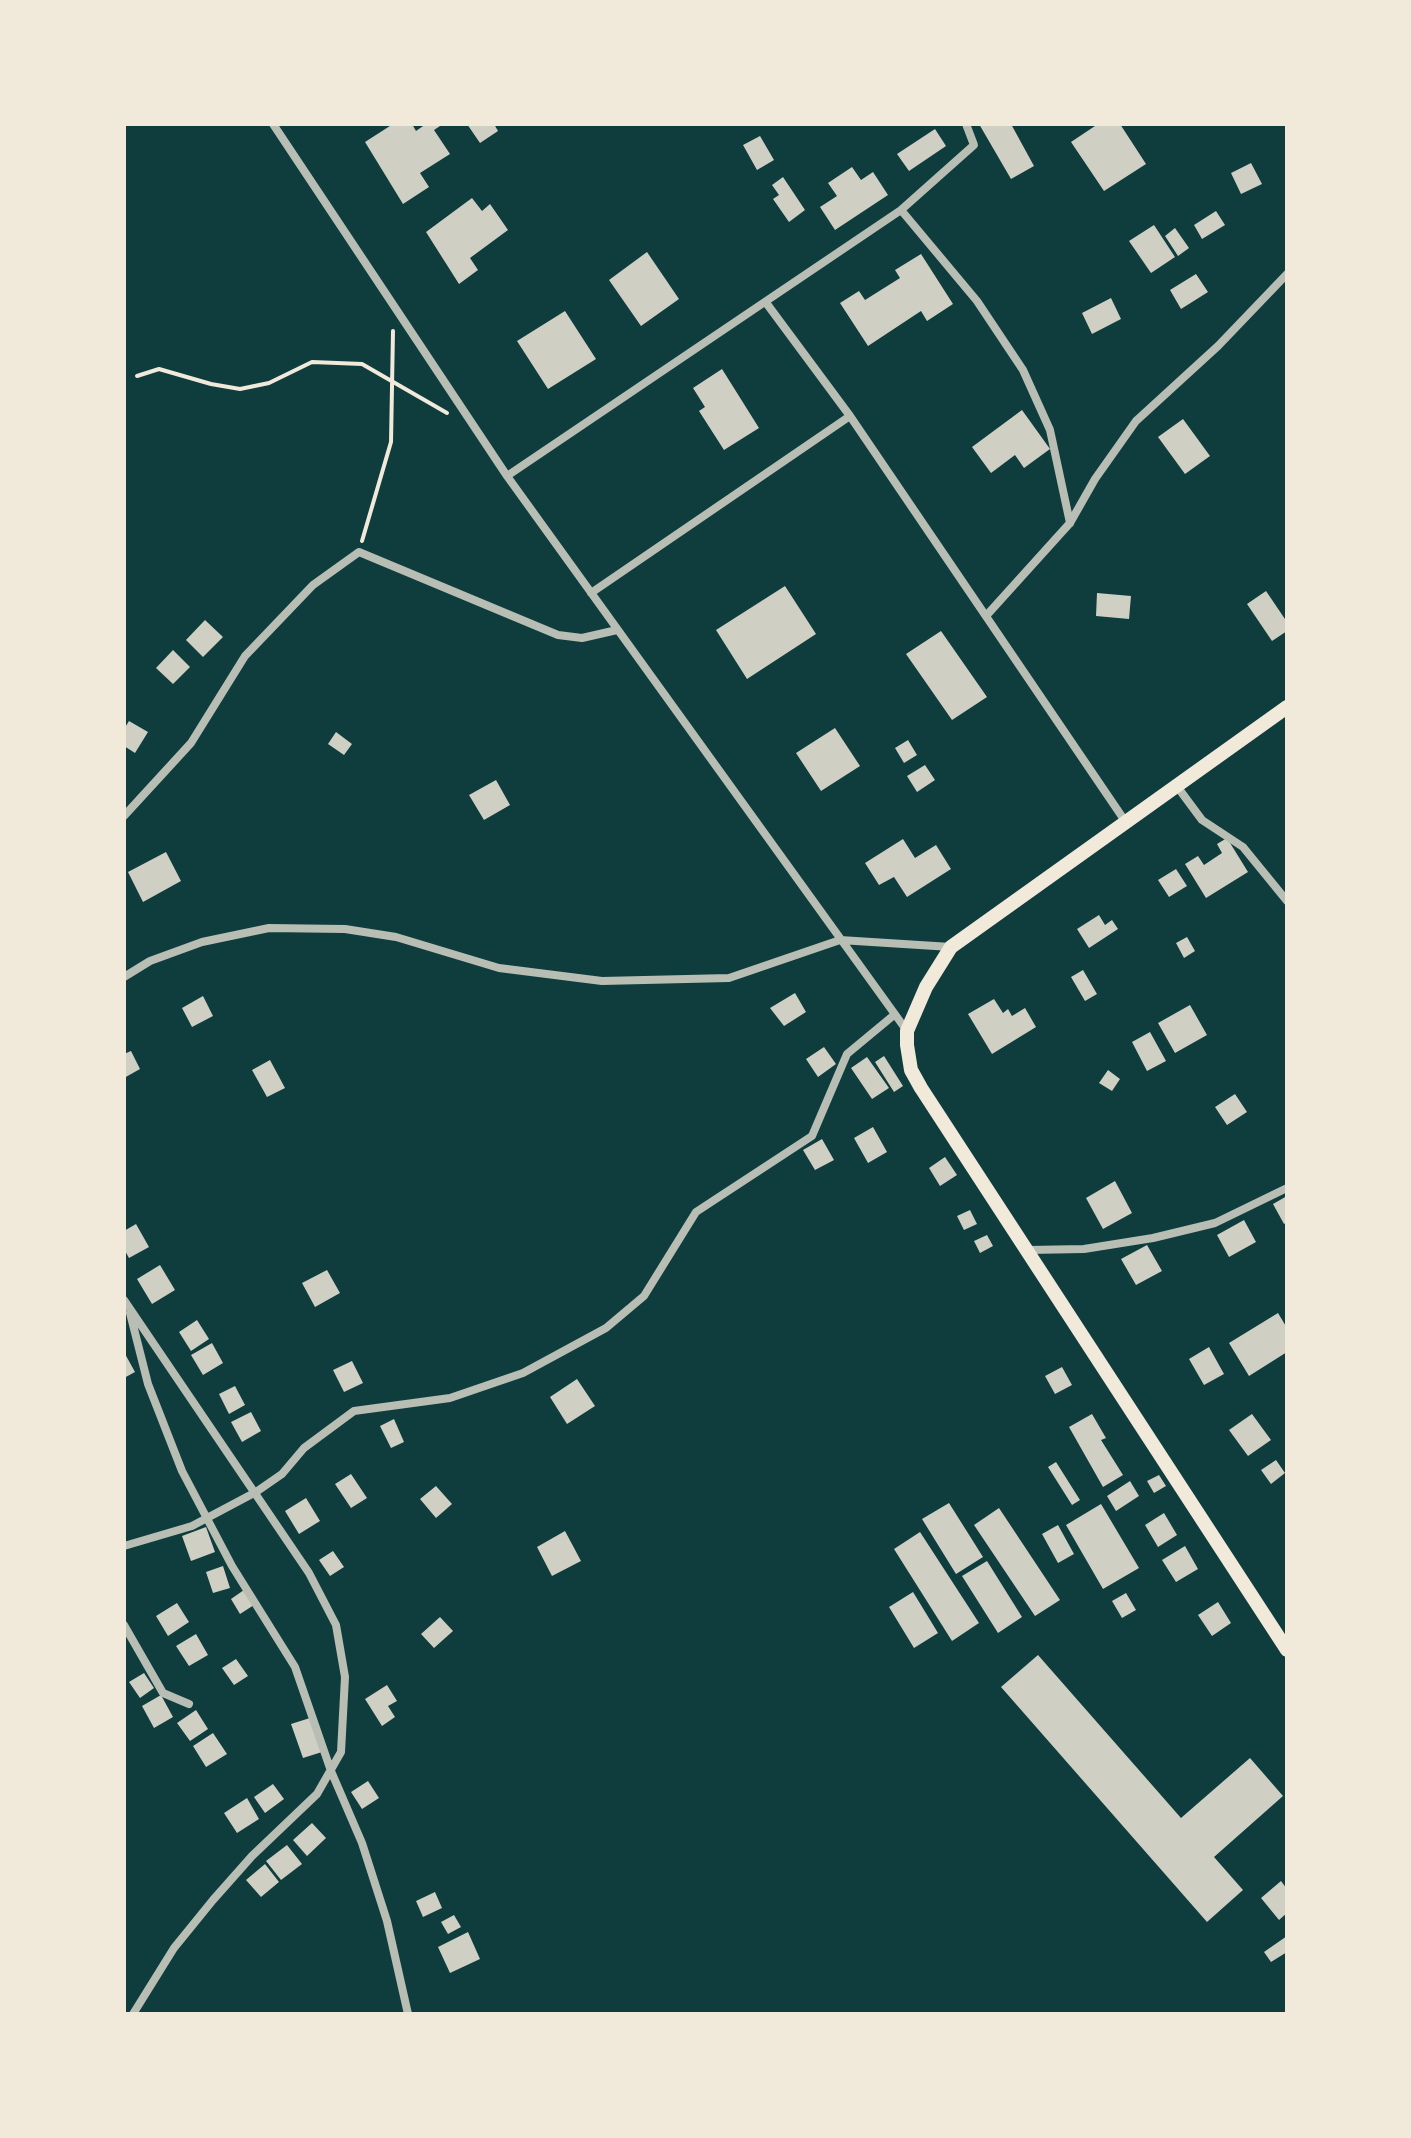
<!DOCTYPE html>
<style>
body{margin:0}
#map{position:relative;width:1411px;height:2138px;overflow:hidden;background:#0f3d3e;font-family:"Varela Round",sans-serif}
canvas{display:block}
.frame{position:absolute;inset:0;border:126px solid #f1e9da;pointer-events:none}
</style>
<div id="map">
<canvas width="1411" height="2138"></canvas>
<div class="frame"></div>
</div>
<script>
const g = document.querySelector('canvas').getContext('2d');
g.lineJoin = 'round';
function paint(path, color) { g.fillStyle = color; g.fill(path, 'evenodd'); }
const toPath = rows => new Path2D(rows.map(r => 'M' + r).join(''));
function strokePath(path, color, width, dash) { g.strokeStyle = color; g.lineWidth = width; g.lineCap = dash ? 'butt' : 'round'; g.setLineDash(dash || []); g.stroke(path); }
const building = toPath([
 [393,124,412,124,416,131,426,124,443,124,434,130,450,154,420,173,429,187,403,204,365,142],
 [467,124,494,124,498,131,480,143],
 [979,124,1011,124,1034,166,1011,179],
 [1098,124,1120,124,1146,164,1104,191,1071,142],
 [935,129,946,146,909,171,897,154],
 [760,136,774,160,757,170,743,145],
 [1251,163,1262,184,1241,194,1231,173],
 [852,167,861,180,873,172,888,195,835,230,820,207,837,196,828,183],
 [783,177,805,210,789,222,773,199,779,195,772,185],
 [472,198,482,211,490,204,508,230,470,258,478,270,459,284,426,232],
 [1216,211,1225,225,1202,239,1194,225],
 [1154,225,1175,257,1151,273,1129,241],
 [1175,228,1189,248,1178,256,1165,236],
 [647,252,679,299,641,326,609,280],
 [921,254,953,304,927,321,921,311,868,346,840,303,859,291,865,300,900,278,895,270],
 [1196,274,1208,292,1181,309,1170,290],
 [1111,298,1121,319,1092,334,1082,313],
 [565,311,596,359,548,389,517,341],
 [722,369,759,428,724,450,699,411,705,407,693,388],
 [1022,410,1050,449,1024,468,1015,455,991,473,972,447],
 [1183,419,1210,456,1185,474,1158,437],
 [785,586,816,634,747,679,716,630],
 [1266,591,1287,622,1287,631,1272,641,1247,604],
 [1097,593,1131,596,1129,619,1096,616],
 [205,620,223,637,203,657,186,640],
 [941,631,987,697,952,720,906,654],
 [173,650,190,667,173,684,156,668],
 [129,721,148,732,135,753,124,746,124,729],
 [835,728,860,766,821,791,796,753],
 [336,732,352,744,344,755,328,744],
 [908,740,917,755,904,763,895,748],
 [925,765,935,780,917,792,907,776],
 [496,780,510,805,484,820,469,795],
 [1227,838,1248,872,1206,898,1185,864,1198,856,1204,865,1222,853,1217,844],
 [903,839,915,858,936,845,951,869,907,897,894,877,879,885,865,863],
 [166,852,181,881,143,902,128,872],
 [1176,869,1187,886,1169,897,1158,880],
 [1099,915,1105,925,1112,920,1118,929,1089,948,1077,929],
 [1187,937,1195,951,1184,958,1176,943],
 [1083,970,1097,994,1085,1001,1071,977],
 [795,993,806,1012,784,1026,770,1008],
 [203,996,213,1016,192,1027,182,1008],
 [994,999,1003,1013,1008,1009,1012,1016,1025,1008,1036,1027,992,1054,968,1014],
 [1190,1005,1207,1035,1175,1053,1158,1023],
 [1150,1032,1166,1061,1147,1071,1132,1042],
 [824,1047,836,1064,818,1077,806,1059],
 [131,1051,140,1069,124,1078,124,1054],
 [884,1056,903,1086,894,1092,875,1062],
 [867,1057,889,1088,872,1099,851,1068],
 [270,1060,285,1088,267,1097,252,1070],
 [1108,1070,1120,1079,1112,1091,1099,1083],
 [1235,1094,1247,1112,1227,1125,1215,1107],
 [873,1127,887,1152,868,1163,854,1138],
 [822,1139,834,1160,815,1170,803,1150],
 [945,1157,957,1175,940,1186,929,1168],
 [1115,1181,1132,1213,1103,1229,1086,1198],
 [1287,1196,1287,1222,1284,1224,1273,1204],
 [970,1210,977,1224,964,1230,957,1216],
 [1244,1220,1256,1242,1229,1257,1217,1235],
 [136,1224,149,1247,129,1258,124,1249,124,1231],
 [987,1235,993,1246,980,1253,974,1241],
 [1147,1245,1162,1271,1136,1285,1121,1259],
 [160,1265,175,1290,152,1304,137,1279],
 [327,1270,340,1293,315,1307,302,1283],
 [1278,1313,1287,1328,1287,1352,1249,1376,1229,1343],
 [197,1320,209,1339,191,1351,179,1332],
 [212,1343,223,1363,203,1375,191,1355],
 [1209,1347,1224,1374,1204,1385,1189,1359],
 [124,1352,135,1372,124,1378],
 [352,1361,363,1383,344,1392,333,1370],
 [1062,1367,1072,1385,1055,1394,1045,1376],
 [577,1379,595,1406,567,1424,550,1397],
 [235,1386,245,1405,229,1414,219,1394],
 [251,1412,261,1431,242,1442,231,1422],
 [1092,1414,1106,1438,1101,1440,1123,1475,1103,1487,1069,1427],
 [1252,1414,1271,1440,1248,1456,1229,1430],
 [394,1419,404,1442,391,1448,380,1426],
 [1276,1460,1285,1473,1271,1484,1261,1470],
 [1056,1462,1080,1500,1072,1505,1048,1467],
 [351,1474,367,1498,351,1508,335,1484],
 [1159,1475,1166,1486,1154,1493,1147,1481],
 [1130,1481,1139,1496,1116,1511,1107,1496],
 [436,1486,452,1504,436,1518,420,1499],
 [306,1498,320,1521,299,1534,285,1511],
 [949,1503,983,1557,956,1574,922,1519],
 [1101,1504,1139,1568,1103,1589,1066,1525],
 [999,1508,1060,1600,1035,1616,974,1525],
 [1164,1513,1177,1535,1158,1547,1145,1525],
 [1058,1525,1074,1554,1058,1563,1042,1534],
 [206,1527,215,1552,191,1561,182,1536],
 [565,1531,581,1561,552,1576,537,1547],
 [920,1532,979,1623,952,1641,894,1549],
 [1185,1546,1198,1569,1176,1582,1162,1560],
 [333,1551,344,1567,330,1576,319,1560],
 [987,1561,1022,1617,998,1633,962,1576],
 [223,1566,230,1588,213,1593,206,1572],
 [244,1590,254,1605,240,1614,231,1599],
 [913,1592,938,1633,914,1648,889,1607],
 [1126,1593,1136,1610,1122,1618,1112,1601],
 [1218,1602,1231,1623,1212,1636,1198,1615],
 [177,1603,189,1622,168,1636,156,1616],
 [440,1617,453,1631,434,1648,421,1634],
 [196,1634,208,1655,189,1666,176,1646],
 [1038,1655,1181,1818,1250,1758,1283,1796,1214,1857,1243,1890,1207,1922,1001,1687],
 [236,1659,248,1676,234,1685,222,1668],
 [144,1673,154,1688,140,1698,129,1682],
 [387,1685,397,1701,388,1706,395,1717,382,1726,365,1699],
 [161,1695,173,1717,154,1728,142,1706],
 [196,1710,208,1729,190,1741,177,1723],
 [310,1718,322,1752,303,1758,291,1724],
 [213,1733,227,1754,206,1767,193,1746],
 [368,1781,379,1798,362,1809,351,1792],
 [273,1784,284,1799,265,1813,254,1797],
 [247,1798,259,1819,237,1833,224,1813],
 [312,1823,326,1838,307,1856,293,1840],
 [287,1845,302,1864,281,1880,266,1861],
 [265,1864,279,1882,261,1897,246,1880],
 [1281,1881,1287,1889,1287,1913,1279,1920,1261,1898],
 [435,1892,442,1908,423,1917,416,1901],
 [454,1915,461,1927,448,1934,441,1922],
 [468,1932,480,1959,450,1973,438,1947],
 [1287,1936,1287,1952,1271,1962,1264,1952]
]);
const path = toPath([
 [137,376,159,369,211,384,240,389,269,383,312,362,362,364,447,413],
 [362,541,391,442,393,331]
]);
const minor = toPath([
 [273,124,507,476,907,1031],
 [901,210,977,301,1023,370,1050,430,1070,523],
 [767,304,850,416,1125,821],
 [507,476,901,210,974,145,966,124],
 [591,593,850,416],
 [986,616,1070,523,1095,479,1136,421,1218,346,1287,274],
 [1176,785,1202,820,1243,847,1287,901],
 [124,816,191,743,245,656,313,585,359,552,558,635,582,638,617,630],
 [124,977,150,961,202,942,269,928,345,929,396,937,499,968,602,981,729,978,840,940,951,947],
 [1028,1250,1084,1249,1153,1238,1215,1223,1287,1188],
 [124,1300,309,1573,336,1625,345,1677,341,1752,317,1794,252,1856,213,1900,174,1948,133,2014],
 [130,1313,148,1384,182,1471,232,1566,295,1667,331,1771,362,1843,387,1921,408,2014],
 [124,1546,192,1526,256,1492,282,1474,304,1448,354,1411,450,1398,523,1373,606,1328,644,1296,696,1212,812,1136,847,1054,894,1015],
 [124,1625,163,1693,189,1704]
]);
const secondary = toPath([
 [1287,707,951,947,926,987,907,1031,907,1045,911,1070,921,1088,1287,1650]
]);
paint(building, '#cfcfc3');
strokePath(path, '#f1e9da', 4);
strokePath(minor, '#b8beb3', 8);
strokePath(secondary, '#f1e9da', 14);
</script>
